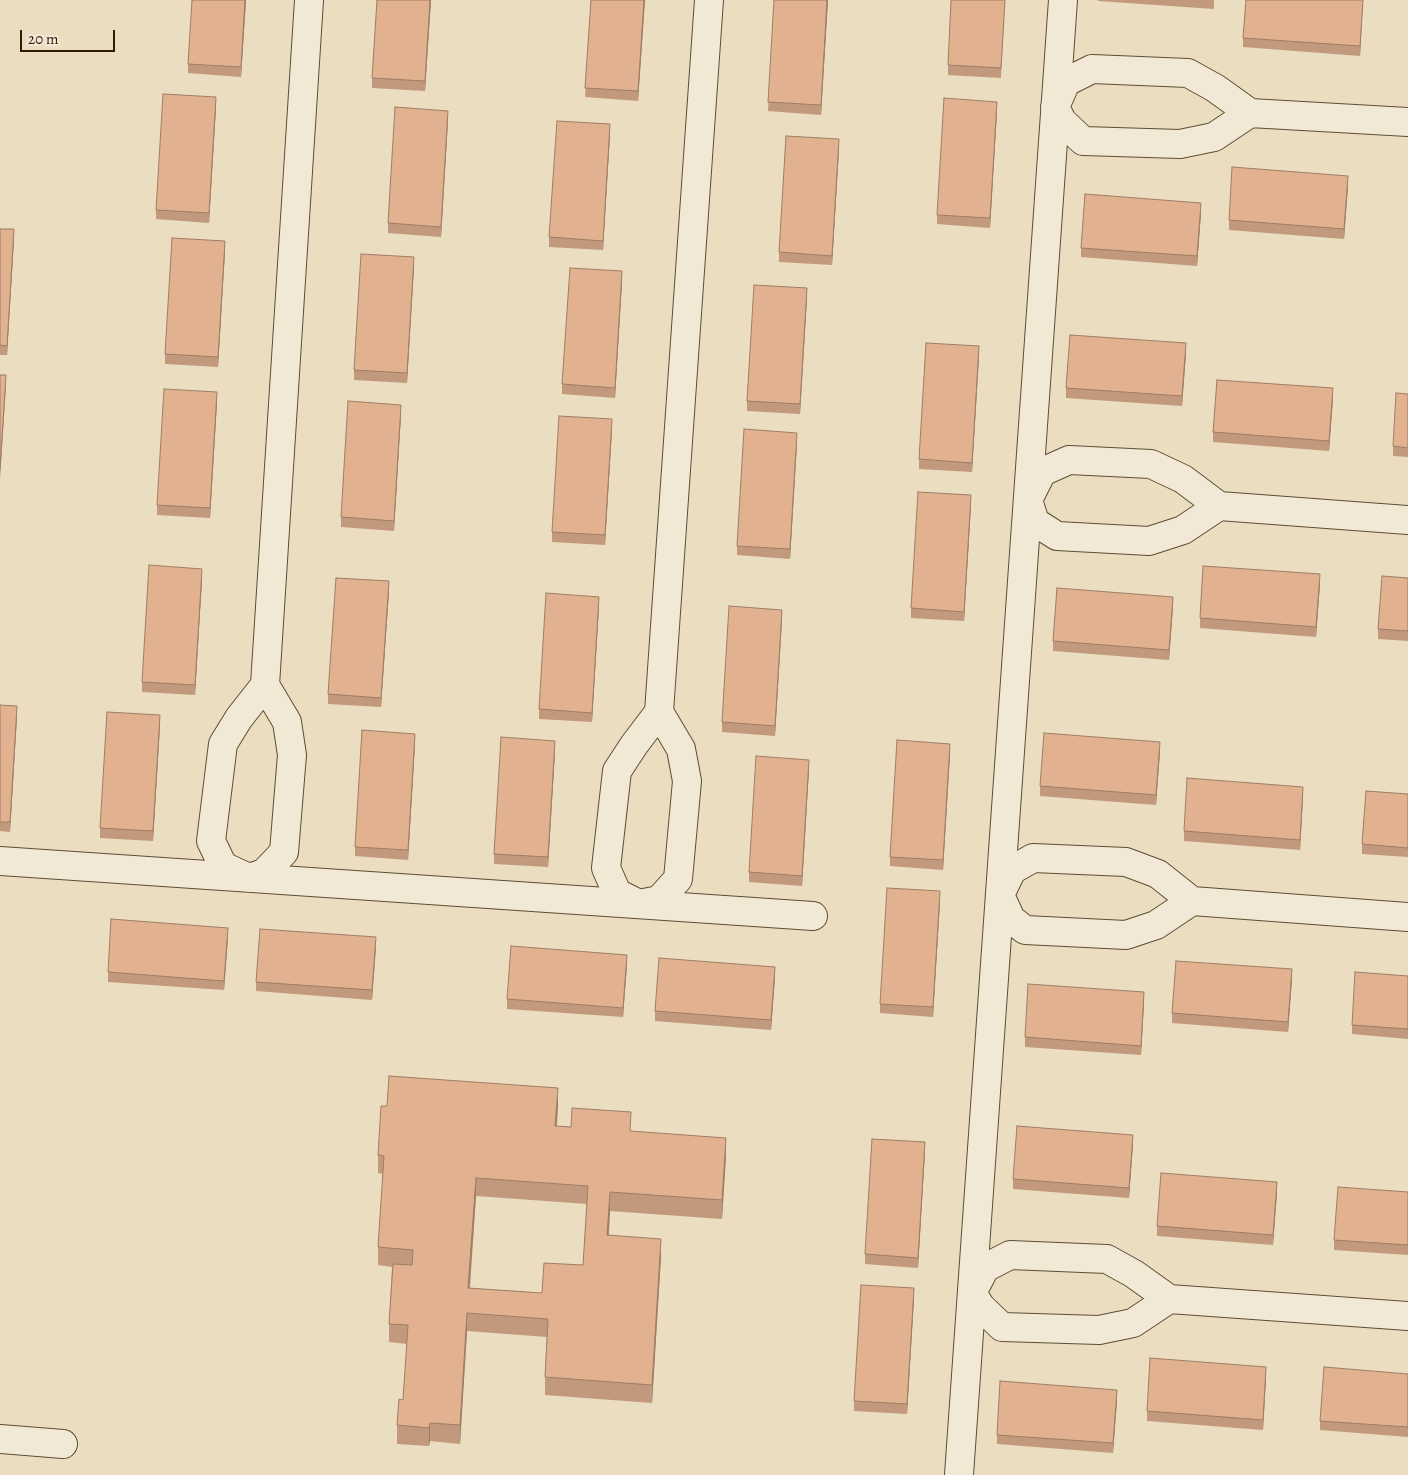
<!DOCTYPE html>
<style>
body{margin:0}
#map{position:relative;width:1408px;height:1475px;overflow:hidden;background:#eaddc0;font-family:Alegreya,serif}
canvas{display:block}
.scale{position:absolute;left:20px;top:30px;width:95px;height:22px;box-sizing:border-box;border:2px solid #311b05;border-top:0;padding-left:6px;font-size:15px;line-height:18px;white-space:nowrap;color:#311b05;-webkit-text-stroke:4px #f1e9d6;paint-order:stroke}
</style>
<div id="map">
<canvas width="1408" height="1475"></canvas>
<div class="scale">20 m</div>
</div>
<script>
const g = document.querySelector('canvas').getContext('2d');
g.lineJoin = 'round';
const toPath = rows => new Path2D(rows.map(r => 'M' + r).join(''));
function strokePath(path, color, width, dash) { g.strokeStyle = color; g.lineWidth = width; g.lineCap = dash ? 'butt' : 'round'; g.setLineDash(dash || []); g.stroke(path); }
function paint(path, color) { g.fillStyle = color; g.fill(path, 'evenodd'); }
const minor = toPath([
 [1250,113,1214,137,1180,144,1083,141,1062,121,1055,107,1066,82,1092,69,1188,73,1215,88,1250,113,1408,122],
 [1219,506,1183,530,1149,541,1057,536,1035,522,1028,500,1042,472,1069,460,1151,464,1183,479,1219,506,1408,520],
 [265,685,239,718,223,744,211,841,223,866,249,878,264,873,284,852,292,755,287,722,265,685,309,0],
 [659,712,681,749,687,781,678,879,659,900,639,904,617,893,606,868,617,771,634,745,659,712,709,0],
 [0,861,813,916],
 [1192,901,1156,925,1126,935,1025,930,1011,919,1000,895,1012,870,1033,858,1126,862,1158,874,1192,901,1408,917],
 [1169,1299,1133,1323,1099,1330,1002,1327,981,1307,972,1293,985,1268,1010,1255,1107,1259,1134,1274,1169,1299,1408,1316],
 [0,1439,63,1444],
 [959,1475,1063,0]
]);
const wall = toPath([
 [246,0,241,77,188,73,188,64],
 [431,0,425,91,372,88,372,78],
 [591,0,645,0,638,101,585,97],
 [774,0,828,0,821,115,768,111],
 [1005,0,1001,78,948,75,948,65],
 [1098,0,1214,0,1214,9,1098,1],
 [1363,0,1360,56,1243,47,1243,38],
 [216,107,209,223,156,219,156,210],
 [997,111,990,228,937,224,937,215],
 [448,120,441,237,388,233,388,223],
 [610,134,603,250,549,247,549,237],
 [839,149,832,265,779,262,779,252],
 [1348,186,1344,239,1229,230,1229,220],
 [1201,213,1197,266,1081,257,1081,248],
 [0,229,14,239,7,355,0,355],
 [225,251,218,367,165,364,165,354],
 [414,266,407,383,354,380,354,370],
 [622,281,615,398,562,394,562,384],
 [807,297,800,414,747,411,747,401],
 [1186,353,1182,406,1066,398,1066,388],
 [979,356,972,472,919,469,919,459],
 [1408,394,1408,457,1393,456,1393,446],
 [1333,398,1329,451,1213,442,1213,432],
 [217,402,210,518,157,515,157,505],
 [401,414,394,531,341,527,341,517],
 [612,429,605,545,552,542,552,532],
 [797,443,790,559,737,555,737,546],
 [971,505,964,621,911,618,911,608],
 [1408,578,1408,641,1378,639,1378,629],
 [202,579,195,695,142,692,142,682],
 [1320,584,1316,637,1200,628,1200,618],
 [389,591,381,707,328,704,328,694],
 [599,606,592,722,539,719,539,709],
 [1173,606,1169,660,1053,651,1053,641],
 [782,619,775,736,722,732,722,722],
 [0,705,17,716,10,832,0,831],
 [160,725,153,841,100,838,100,828],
 [415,744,408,860,355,856,355,847],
 [555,751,548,867,494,864,494,854],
 [1160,751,1156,805,1040,796,1040,786],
 [950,754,943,870,890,866,890,857],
 [809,769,802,886,749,882,749,872],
 [1408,794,1408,857,1362,854,1362,844],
 [1303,796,1300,850,1184,841,1184,831],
 [940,901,933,1017,880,1013,880,1004],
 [228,937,224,990,108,982,108,972],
 [376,946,372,1000,256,991,256,982],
 [627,964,623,1017,507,1009,507,999],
 [1408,976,1408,1039,1352,1034,1352,1025],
 [775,977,771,1030,655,1021,655,1011],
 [1292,979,1288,1032,1172,1023,1172,1013],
 [1144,1002,1141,1055,1025,1047,1025,1037],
 [387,1106,558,1106,557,1126,631,1131,726,1156,722,1219,610,1211,609,1235,661,1257,652,1403,545,1395,545,1377,547,1337,467,1331,460,1444,430,1441,429,1446,397,1444,397,1425,403,1400,407,1344,389,1342,389,1324,392,1267,378,1265,378,1247,383,1174,378,1173,378,1155],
 [476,1196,587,1204,583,1265,542,1293,470,1288],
 [1133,1144,1129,1198,1013,1189,1013,1179],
 [925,1151,918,1268,865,1264,865,1254],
 [1277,1192,1273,1245,1157,1236,1157,1226],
 [1408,1192,1408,1255,1334,1250,1334,1240],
 [914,1298,907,1414,854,1411,854,1401],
 [1408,1374,1408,1437,1320,1430,1320,1421],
 [1266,1377,1263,1430,1147,1421,1147,1411],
 [1117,1400,1113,1453,997,1444,997,1435]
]);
const shadedWall = toPath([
 [245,0,246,0,241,77,241,67],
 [430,0,431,0,425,91,425,81],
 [644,0,645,0,638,101,638,91],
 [827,0,828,0,821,115,821,105],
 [1363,0,1360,56,1360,46],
 [216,97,216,107,209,223,209,213],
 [997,102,997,111,990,228,990,218],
 [448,111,448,120,441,237,441,227],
 [610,124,610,134,603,250,603,241],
 [839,139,839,149,832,265,832,256],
 [1348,176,1348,186,1344,239,1344,229],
 [1201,203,1201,213,1197,266,1197,256],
 [14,229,14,239,7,355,7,346],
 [225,241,225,251,218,367,218,357],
 [414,257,414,266,407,383,407,373],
 [622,271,622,281,615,398,615,388],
 [807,288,807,297,800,414,800,404],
 [1186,343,1186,353,1182,406,1182,396],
 [979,346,979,356,972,472,972,463],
 [6,375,6,385,0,479,0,469],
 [1333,388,1333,398,1329,451,1329,441],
 [217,392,217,402,210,518,210,508],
 [401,405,401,414,394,531,394,521],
 [612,419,612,429,605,545,605,535],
 [797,433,797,443,790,559,790,549],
 [971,495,971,505,964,621,964,612],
 [202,569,202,579,195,695,195,685],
 [1320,574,1320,584,1316,637,1316,627],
 [389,581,389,591,381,707,381,698],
 [599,597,599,606,592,722,592,713],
 [1173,597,1173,606,1169,660,1169,650],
 [782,610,782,619,775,736,775,726],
 [17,706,17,716,10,832,10,822],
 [160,715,160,725,153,841,153,831],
 [415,734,415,744,408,860,408,850],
 [555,741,555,751,548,867,548,857],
 [1160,742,1160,751,1156,805,1156,795],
 [950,744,950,754,943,870,943,860],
 [809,760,809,769,802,886,802,876],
 [1303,787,1303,796,1300,850,1300,840],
 [940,891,940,901,933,1017,933,1007],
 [228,928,228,937,224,990,224,981],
 [376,937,376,946,372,1000,372,990],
 [627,955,627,964,623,1017,623,1008],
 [775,967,775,977,771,1030,771,1020],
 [1292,969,1292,979,1288,1032,1288,1022],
 [1144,992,1144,1002,1141,1055,1141,1046],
 [558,1088,558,1106,555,1144,555,1126],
 [1133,1135,1133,1144,1129,1198,1129,1188],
 [726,1138,726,1156,722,1219,722,1200],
 [925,1142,925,1151,918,1268,918,1258],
 [476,1178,476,1196,468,1306,468,1288],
 [1277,1182,1277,1192,1273,1245,1273,1235],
 [610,1192,610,1211,607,1254,607,1235],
 [661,1239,661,1257,652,1403,652,1385],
 [914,1288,914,1298,907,1414,907,1404],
 [467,1313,467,1331,460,1444,460,1425],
 [1266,1367,1266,1377,1263,1430,1263,1420],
 [1117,1390,1117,1400,1113,1453,1113,1443],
 [430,1423,430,1441,429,1446,429,1428]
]);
const building = toPath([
 [192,0,245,0,241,67,188,64,192,0],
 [377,0,430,0,425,81,372,78,377,0],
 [591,0,644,0,638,91,585,88,591,0],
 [774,0,827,0,821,105,768,102,774,0],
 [951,0,1005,0,1001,68,948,65,951,0],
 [1246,0,1363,0,1360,46,1243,38,1246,0],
 [163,94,216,97,209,213,156,210,163,94],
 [944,98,997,102,990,218,937,215,944,98],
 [395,107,448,111,441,227,388,223,395,107],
 [557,121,610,124,603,241,549,237,557,121],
 [786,136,839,139,832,256,779,252,786,136],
 [1232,167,1348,176,1344,229,1229,220,1232,167],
 [1085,194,1201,203,1197,256,1081,248,1085,194],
 [0,229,14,229,7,346,0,345,0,229],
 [172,238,225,241,218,357,165,354,172,238],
 [361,254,414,257,407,373,354,370,361,254],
 [570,268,622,271,615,388,562,384,570,268],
 [754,285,807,288,800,404,747,401,754,285],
 [1070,335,1186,343,1182,396,1066,388,1070,335],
 [926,343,979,346,972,463,919,459,926,343],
 [0,375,6,375,0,469,0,375],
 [1217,380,1333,388,1329,441,1213,432,1217,380],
 [164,389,217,392,210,508,157,505,164,389],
 [1396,393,1408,394,1408,448,1393,446,1396,393],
 [348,401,401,405,394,521,341,517,348,401],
 [559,416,612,419,605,535,552,532,559,416],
 [744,429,797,433,790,549,737,546,744,429],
 [918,492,971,495,964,612,911,608,918,492],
 [149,565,202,569,195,685,142,682,149,565],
 [1203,566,1320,574,1316,627,1200,618,1203,566],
 [1382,576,1408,578,1408,631,1378,629,1382,576],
 [336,578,389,581,381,698,328,694,336,578],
 [1057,588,1173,597,1169,650,1053,641,1057,588],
 [546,593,599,597,592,713,539,709,546,593],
 [729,606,782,610,775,726,722,722,729,606],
 [0,705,17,706,10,822,0,822,0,705],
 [107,712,160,715,153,831,100,828,107,712],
 [362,730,415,734,408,850,355,847,362,730],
 [1044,733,1160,742,1156,795,1040,786,1044,733],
 [501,737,555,741,548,857,494,854,501,737],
 [897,740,950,744,943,860,890,857,897,740],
 [756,756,809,760,802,876,749,872,756,756],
 [1187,778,1303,787,1300,840,1184,831,1187,778],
 [1366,791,1408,794,1408,848,1362,844,1366,791],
 [887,888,940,891,933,1007,880,1004,887,888],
 [111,919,228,928,224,981,108,972,111,919],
 [260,929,376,937,372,990,256,982,260,929],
 [511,946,627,955,623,1008,507,999,511,946],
 [659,958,775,967,771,1020,655,1011,659,958],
 [1176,961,1292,969,1288,1022,1172,1013,1176,961],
 [1355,972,1408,976,1408,1029,1352,1025,1355,972],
 [1028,984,1144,992,1141,1046,1025,1037,1028,984],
 [389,1076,558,1088,555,1126,571,1127,572,1108,631,1112,630,1131,726,1138,722,1200,610,1192,607,1235,661,1239,652,1385,545,1377,548,1319,467,1313,460,1425,430,1423,429,1428,397,1425,399,1399,403,1400,408,1325,389,1324,393,1264,412,1265,413,1250,378,1247,384,1156,378,1155,381,1106,387,1106,389,1076],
 [476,1178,588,1186,583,1265,544,1263,542,1293,468,1288,476,1178],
 [1017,1126,1133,1135,1129,1188,1013,1179,1017,1126],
 [872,1139,925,1142,918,1258,865,1254,872,1139],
 [1161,1173,1277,1182,1273,1235,1157,1226,1161,1173],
 [1338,1187,1408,1192,1408,1245,1334,1240,1338,1187],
 [861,1285,914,1288,907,1404,854,1401,861,1285],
 [1150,1358,1266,1367,1263,1420,1147,1411,1150,1358],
 [1324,1367,1408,1374,1408,1427,1320,1421,1324,1367],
 [1000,1381,1117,1390,1113,1443,997,1435,1000,1381]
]);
strokePath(minor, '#5f4c34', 30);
strokePath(minor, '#f1e9d6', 28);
paint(wall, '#c2997c');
paint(shadedWall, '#9e7d65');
paint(building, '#e2b290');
strokePath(building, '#9e7d65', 1);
</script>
